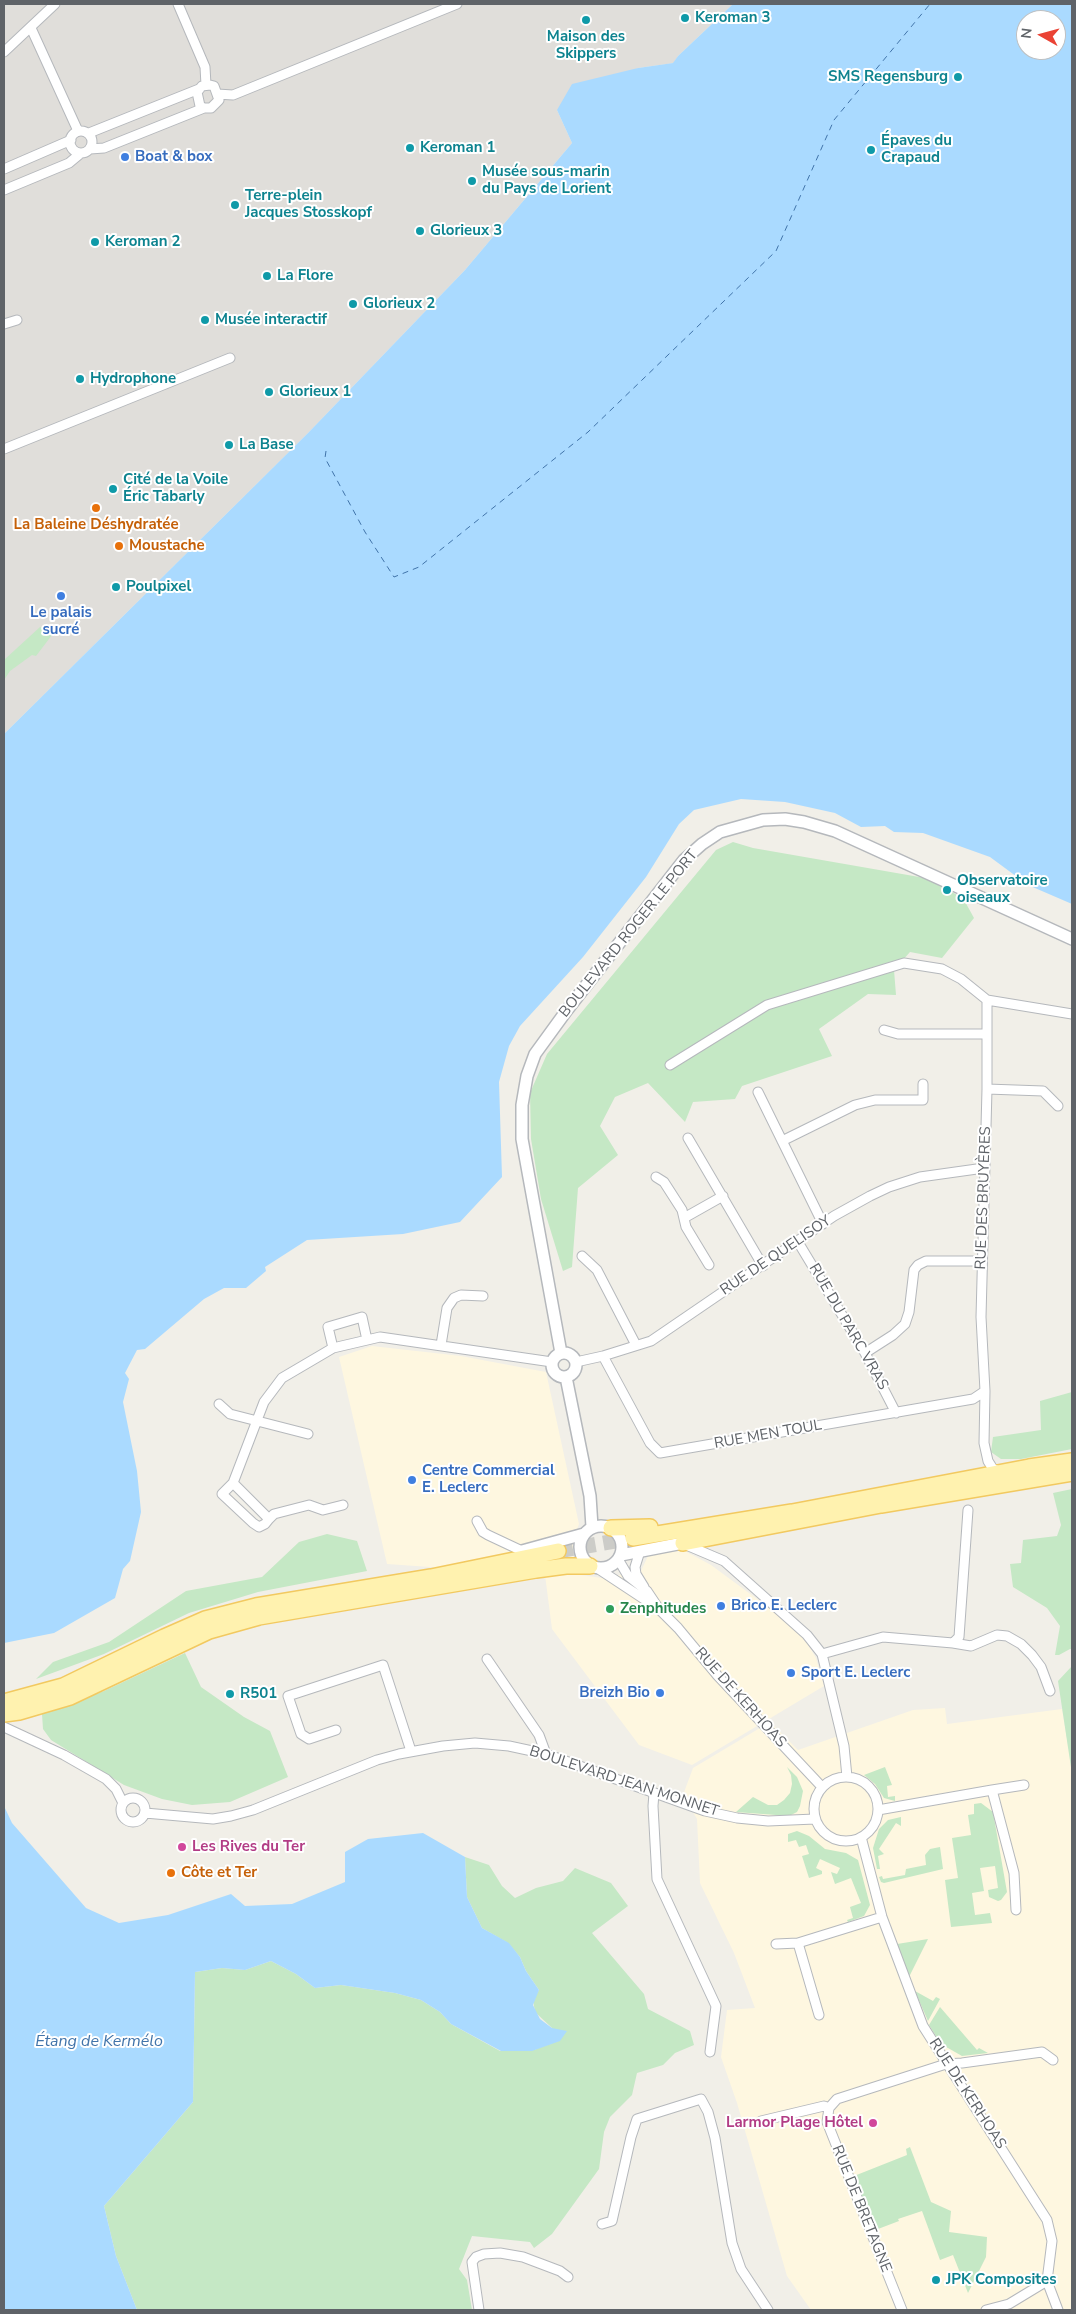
<!DOCTYPE html>
<meta charset="utf-8">
<style>
body{margin:0}
#map{position:relative;width:1076px;height:2314px;overflow:hidden;background:#f1efe8;font-family:"Nunito Sans",sans-serif}
canvas{display:block}
.frame{position:absolute;inset:0;border:5px solid #5f6368;pointer-events:none}
.north{position:absolute;left:1016px;top:10px;width:50px;height:50px;box-sizing:border-box;background:#fff;border:1px solid #bfc1c3;border-radius:50%;rotate:277deg;font-size:14px;font-weight:700;line-height:20px;text-align:center;color:#5f6368}
.north::after{content:'';display:block;margin:auto;width:18px;height:22px;background:#ea4335;clip-path:polygon(50% 0,100% 100%,50% 72%,0 100%)}
</style>
<div id="map">
<canvas width="1076" height="2314"></canvas>
<div class="frame"></div>
<div class="north">N</div>
</div>
<script>
const g = document.querySelector('canvas').getContext('2d');
g.lineJoin = 'round';
function paint(path, color) { g.fillStyle = color; g.fill(path, 'evenodd'); }
const toPath = rows => new Path2D(rows.map(r => 'M' + r).join(''));
function strokePath(path, color, width, dash) { g.strokeStyle = color; g.lineWidth = width; g.lineCap = dash ? 'butt' : 'round'; g.setLineDash(dash || []); g.stroke(path); }
function write(font, color, halo, rows, align = 'center') {
  g.font = font + ' "Nunito Sans",sans-serif'; g.lineWidth = 4; g.setLineDash([]); g.textBaseline = 'middle'; g.strokeStyle = halo; g.fillStyle = color; for (const [text, x, y, turn = 0] of rows) {
    g.save(); g.translate(x, y); g.rotate((+turn || 0) * Math.PI / 180); g.textAlign = isNaN(turn) ? turn : align; if (halo) g.strokeText(text, 0, 0); g.fillText(text, 0, 0); g.restore();
  }
}
const commercial = toPath([
 [372,1346,461,1356,546,1372,579,1524,573,1540,573,1550,574,1565,581,1575,602,1578,641,1571,648,1556,683,1550,711,1565,772,1610,802,1635,816,1658,824,1686,692,1765,639,1745,552,1629,545,1575,387,1564,339,1357],
 [945,1708,947,1724,1062,1709,1072,1770,1072,2310,811,2310,787,2276,737,2103,721,2057,727,2010,755,2008,734,1953,700,1883,697,1819,683,1795,693,1768,770,1722,798,1750,913,1710]
]);
const industrial = toPath([
 [4,4,733,4,678,56,674,63,638,68,557,110,572,143,465,270,308,433,4,734]
]);
const green = toPath([
 [40,627,47,629,52,635,36,656,32,655,10,671,4,680,4,660],
 [733,842,753,848,925,878,963,898,974,918,942,958,910,952,894,970,896,995,868,994,819,1029,832,1056,742,1086,735,1099,693,1102,685,1122,648,1083,615,1097,600,1126,618,1155,578,1188,572,1267,563,1271,541,1199,531,1139,530,1093,547,1054,716,850],
 [1072,1392,1072,1449,1021,1459,1001,1459,991,1452,993,1437,1041,1430,1040,1401],
 [1072,1489,1072,1649,1070,1649,1059,1655,1055,1655,1060,1626,1047,1608,1013,1587,1010,1564,1021,1563,1023,1540,1057,1536,1061,1525,1053,1493],
 [327,1534,357,1541,367,1571,258,1592,189,1613,104,1654,36,1679,53,1662,109,1642,186,1591,262,1577,299,1542],
 [185,1653,201,1687,244,1717,270,1731,288,1777,230,1802,192,1805,162,1799,124,1785,51,1740,43,1729,42,1714,104,1691],
 [1072,1666,1072,1774,1058,1681],
 [787,1767,797,1777,803,1791,800,1806,797,1812,789,1816,736,1812,753,1797,768,1805,777,1805,784,1800,790,1793,792,1784,791,1775],
 [885,1767,892,1785,887,1786,888,1797,895,1796,895,1801,884,1798,875,1784,864,1775],
 [981,1803,993,1812,1007,1892,1001,1900,998,1901,989,1897,988,1890,998,1888,995,1866,980,1868,984,1891,972,1893,975,1915,990,1913,992,1923,951,1927,945,1880,958,1878,952,1838,971,1835,968,1815,974,1814,974,1804],
 [901,1817,901,1826,896,1823,879,1849,884,1854,878,1856,880,1869,877,1869,873,1848,879,1829,888,1820],
 [797,1831,809,1836,825,1849,846,1853,858,1860,870,1905,864,1916,848,1922,847,1920,853,1918,850,1907,861,1903,851,1878,835,1884,831,1872,837,1874,840,1868,820,1859,816,1868,822,1871,822,1874,809,1878,802,1856,809,1854,806,1845,799,1847,796,1840,788,1842,788,1834],
 [940,1847,943,1869,884,1883,881,1882,879,1877,882,1876,883,1879,905,1875,906,1869,926,1865,925,1855,930,1849],
 [465,1857,489,1865,502,1886,515,1898,536,1888,563,1881,575,1868,611,1883,628,1906,592,1933,644,1994,648,2009,690,2031,694,2045,675,2053,663,2065,637,2073,632,2095,610,2117,604,2132,599,2169,552,2234,534,2248,530,2242,472,2236,459,2269,467,2280,472,2310,137,2310,116,2256,104,2206,193,2102,195,1972,222,1968,245,1970,271,1961,296,1974,315,1988,341,1985,395,1993,421,2000,440,2012,451,2024,500,2051,535,2050,552,2028,535,2012,533,2000,539,1990,526,1971,520,1957,508,1943,482,1928,467,1897],
 [928,1939,909,1977,897,1944],
 [915,1991,933,2001,936,1997,940,1999,928,2021],
 [940,2007,977,2050,979,2048,988,2053,962,2056,941,2044,929,2025],
 [910,2147,931,2202,951,2211,949,2232,987,2237,986,2257,968,2293,953,2255,940,2260,922,2211,898,2219,899,2221,878,2229,880,2235,877,2236,854,2176,907,2155,906,2149]
]);
const water = toPath([
 [733,4,1072,4,1072,904,1028,885,990,857,923,833,894,832,885,826,861,827,835,813,785,802,741,799,694,810,679,824,646,877,583,957,520,1026,509,1046,499,1082,502,1177,460,1222,403,1234,307,1240,265,1267,266,1271,246,1288,224,1288,204,1299,145,1349,137,1350,125,1373,129,1379,123,1402,137,1471,141,1512,130,1561,123,1569,115,1598,54,1633,4,1643,4,734,308,433,465,270,572,143,557,110,572,84,638,68,673,63,678,56],
 [1026,20,1056,20,1056,50,1026,50],
 [4,1806,12,1823,86,1908,119,1923,168,1915,231,1894,245,1906,292,1904,345,1882,345,1852,368,1839,423,1833,465,1857,467,1897,482,1928,509,1943,520,1957,526,1971,539,1990,533,2005,540,2019,552,2028,567,2031,560,2041,532,2051,501,2051,451,2024,440,2012,421,2000,395,1993,341,1985,315,1988,296,1974,271,1961,245,1970,222,1968,195,1972,193,2102,104,2206,116,2256,137,2310,4,2310]
]);
const ferry = toPath([
 [326,451,325,458,365,532,394,577,419,567,588,432,776,251,834,120,930,4]
]);
const primaryTunnel = toPath([
 [558,1551,633,1538]
]);
const minor = toPath([
 [178,4,205,67,206,85],
 [31,28,78,131],
 [4,52,55,4],
 [210,85,214,86,219,100,211,108,204,108,200,106,197,92,202,86,210,85],
 [217,94,233,95,457,4],
 '70 142a11 11 0 1 1 22 0a11 11 0 1 1-22 0Z',
 [89,133,199,89],
 [90,149,104,148,204,108],
 [4,169,71,140],
 [4,190,69,163,81,153],
 [4,324,17,320],
 [4,449,230,358],
 [884,1030,898,1034,986,1034],
 [670,1065,767,1005,904,963,942,969,961,979,987,1000],
 [987,1089,1043,1091,1058,1106],
 [758,1092,823,1224],
 [688,1138,763,1266],
 [782,1141,855,1105,875,1100,923,1100,923,1084],
 [656,1177,664,1182,682,1210,686,1227,709,1265],
 [684,1218,723,1196],
 [798,1242,865,1353,896,1413],
 [582,1256,597,1270,636,1345],
 [441,1345,447,1308,454,1298,461,1295,483,1296],
 [333,1348,328,1327,362,1317,367,1340],
 [865,1353,893,1335,905,1324,909,1312,914,1270,918,1265,926,1261,982,1261],
 [603,1356,650,1443,660,1453,973,1399,985,1391],
 [576,1362,603,1356,651,1341,834,1216,870,1196,889,1187,920,1177,984,1168],
 [219,1404,230,1414,308,1434],
 [1001,1471,993,1469,988,1461,984,1443,985,1391,981,1317,987,1089,987,1000,1072,1014],
 [233,1483,222,1494,253,1523,259,1527,265,1524,269,1519],
 [343,1505,323,1510,309,1505,274,1514,269,1519,233,1483,264,1402,282,1378,333,1348,380,1337,552,1362],
 [477,1521,483,1532,488,1535,522,1551],
 [684,1544,724,1561,807,1635,822,1654,844,1746,847,1777],
 [640,1551,635,1567,636,1574,644,1587],
 [618,1559,628,1576,647,1591,659,1609,678,1628,717,1675,822,1787],
 [597,1568,653,1605],
 [953,1643,971,1646,997,1635,1007,1636,1021,1644,1032,1655,1041,1667,1050,1691],
 [822,1654,883,1637,953,1643,959,1637,968,1510],
 [487,1659,539,1735,546,1754],
 [4,1727,64,1755,106,1779,116,1789,123,1803],
 [336,1730,309,1739,301,1734,288,1696,383,1665,411,1751],
 '814 1809a32 32 0 1 1 64 0a32 32 0 1 1-64 0Z',
 [992,1790,1024,1785],
 [654,1793,653,1806,657,1879,716,2006,710,2052],
 '121 1810a12 12 0 1 1 24 0a12 12 0 1 1-24 0Z',
 [878,1810,992,1790,1014,1873,1016,1910],
 [145,1813,213,1819,231,1816,253,1810,377,1760,399,1754,443,1746,475,1743,509,1746,546,1754,705,1811,737,1818,768,1821,815,1819],
 [861,1837,882,1917,923,2026,1047,2220,1052,2241,1047,2281,1009,2304,986,2310],
 [776,1944,798,1943],
 [819,2015,798,1943,882,1917],
 [761,2121,824,2106,829,2108],
 [602,2224,612,2221,631,2137,637,2119,701,2099,708,2112,715,2138,732,2243,741,2269,768,2310],
 [1047,2281,1058,2310],
 [479,2310,472,2262,476,2257,484,2254,500,2253,523,2257,560,2271,568,2277],
 [902,2310,827,2122,829,2108,837,2099,946,2064,962,2063,1042,2052,1053,2060]
]);
const tertiary = toPath([
 '552 1365a12 12 0 1 1 24 0a12 12 0 1 1-24 0Z',
 [561,1353,522,1139,522,1105,527,1076,535,1054,567,1010,684,860,702,844,720,832,763,820,785,819,804,822,835,831,1072,939],
 [566,1377,590,1496,592,1527],
 '580 1547a21 21 0 1 1 42 0a21 21 0 1 1-42 0Z',
 [522,1551,584,1534],
 [621,1555,683,1543]
]);
const primary = toPath([
 [611,1528,650,1527],
 [633,1538,792,1512,1029,1467,1072,1461],
 [683,1543,881,1505,1072,1473],
 [4,1702,63,1686,164,1637,205,1619,256,1606,431,1577,558,1551],
 [4,1714,19,1712,70,1697,209,1631,259,1617,536,1570,566,1566,590,1566]
]);
const markers = [
 [685,18,5,"#0f9aa8"],
 [586,20,5,"#0f9aa8"],
 [958,77,5,"#0f9aa8"],
 [410,148,5,"#0f9aa8"],
 [871,150,5,"#0f9aa8"],
 [125,157,5,"#3f7fe0"],
 [472,181,5,"#0f9aa8"],
 [235,205,5,"#0f9aa8"],
 [420,231,5,"#0f9aa8"],
 [95,242,5,"#0f9aa8"],
 [267,276,5,"#0f9aa8"],
 [353,304,5,"#0f9aa8"],
 [205,320,5,"#0f9aa8"],
 [80,379,5,"#0f9aa8"],
 [269,392,5,"#0f9aa8"],
 [229,445,5,"#0f9aa8"],
 [113,489,5,"#0f9aa8"],
 [96,508,5,"#e8710a"],
 [119,546,5,"#e8710a"],
 [116,587,5,"#0f9aa8"],
 [61,596,5,"#3f7fe0"],
 [947,890,5,"#0f9aa8"],
 [412,1480,5,"#3f7fe0"],
 [721,1606,5,"#3f7fe0"],
 [610,1609,5,"#2e9e5b"],
 [791,1673,5,"#3f7fe0"],
 [660,1693,5,"#3f7fe0"],
 [230,1694,5,"#0f9aa8"],
 [182,1847,5,"#d1479c"],
 [171,1873,5,"#e8710a"],
 [873,2123,5,"#d1479c"],
 [936,2280,5,"#0f9aa8"]
];
const cultureNames = [
 ["Keroman 3",695,18],
 ["Maison des",586,37,"center"],
 ["Skippers",586,54,"center"],
 ["SMS Regensburg",948,77,"right"],
 ["Épaves du",881,141],
 ["Crapaud",881,158],
 ["Keroman 1",420,148],
 ["Musée sous-marin",482,172],
 ["du Pays de Lorient",482,189],
 ["Terre-plein",245,196],
 ["Jacques Stosskopf",245,213],
 ["Glorieux 3",430,231],
 ["Keroman 2",105,242],
 ["La Flore",277,276],
 ["Glorieux 2",363,304],
 ["Musée interactif",215,320],
 ["Hydrophone",90,379],
 ["Glorieux 1",279,392],
 ["La Base",239,445],
 ["Cité de la Voile",123,480],
 ["Éric Tabarly",123,497],
 ["Poulpixel",126,587],
 ["Observatoire",957,881],
 ["oiseaux",957,898],
 ["R501",240,1694],
 ["JPK Composites",946,2280]
];
const shopNames = [
 ["Boat & box",135,157],
 ["Le palais",61,613,"center"],
 ["sucré",61,630,"center"],
 ["Centre Commercial",422,1471],
 ["E. Leclerc",422,1488],
 ["Brico E. Leclerc",731,1606],
 ["Sport E. Leclerc",801,1673],
 ["Breizh Bio",650,1693,"right"]
];
const foodNames = [
 ["La Baleine Déshydratée",96,525,"center"],
 ["Moustache",129,546],
 ["Côte et Ter",181,1873]
];
const streetNames = [
 ["BOULEVARD ROGER LE PORT",629,934,-51],
 ["RUE DES BRUYÈRES",984,1198,-88],
 ["RUE DE QUELISOY",776,1256,-34],
 ["RUE DU PARC VRAS",848,1327,60],
 ["RUE MEN TOUL",768,1435,-10],
 ["RUE DE KERHOAS",740,1698,48],
 ["BOULEVARD JEAN MONNET",624,1782,18],
 ["RUE DE KERHOAS",967,2094,57],
 ["RUE DE BRETAGNE",861,2209,68]
];
const leisureNames = [
 ["Zenphitudes",620,1609]
];
const hotelNames = [
 ["Les Rives du Ter",192,1847],
 ["Larmor Plage Hôtel",863,2123,"right"]
];
const waterNames = [
 ["Étang de Kermélo",99,2042]
];
paint(commercial, '#fef7e0');
paint(industrial, '#e0deda');
paint(green, '#c5e8c5');
paint(water, '#aadaff');
strokePath(ferry, '#4174aa', 1, [6, 5]);
strokePath(primaryTunnel, '#ccccc8', 15, [15, 8]);
strokePath(minor, '#b5b8bc', 11);
strokePath(tertiary, '#b5b8bc', 14);
strokePath(primary, '#f2c960', 18);
strokePath(minor, '#fff', 9);
strokePath(tertiary, '#fff', 11);
strokePath(primary, '#fff2af', 15);
for (const [x, y, r, color] of markers) { const dot = new Path2D(); dot.arc(x, y, r, 0, 2 * Math.PI); g.fillStyle = color; g.fill(dot); strokePath(dot, '#fff', 2); }
write('bold 15px', '#0d838f', '#fff', cultureNames, 'left');
write('bold 15px', '#366cbe', '#fff', shopNames, 'left');
write('bold 15px', '#c56008', '#fff', foodNames, 'left');
write('15px', '#5f6368', '#fff', streetNames);
write('bold 15px', '#27864d', '#fff', leisureNames, 'left');
write('bold 15px', '#b23c85', '#fff', hotelNames, 'left');
write('italic 16px', '#4174aa', '#fff', waterNames);
</script>
